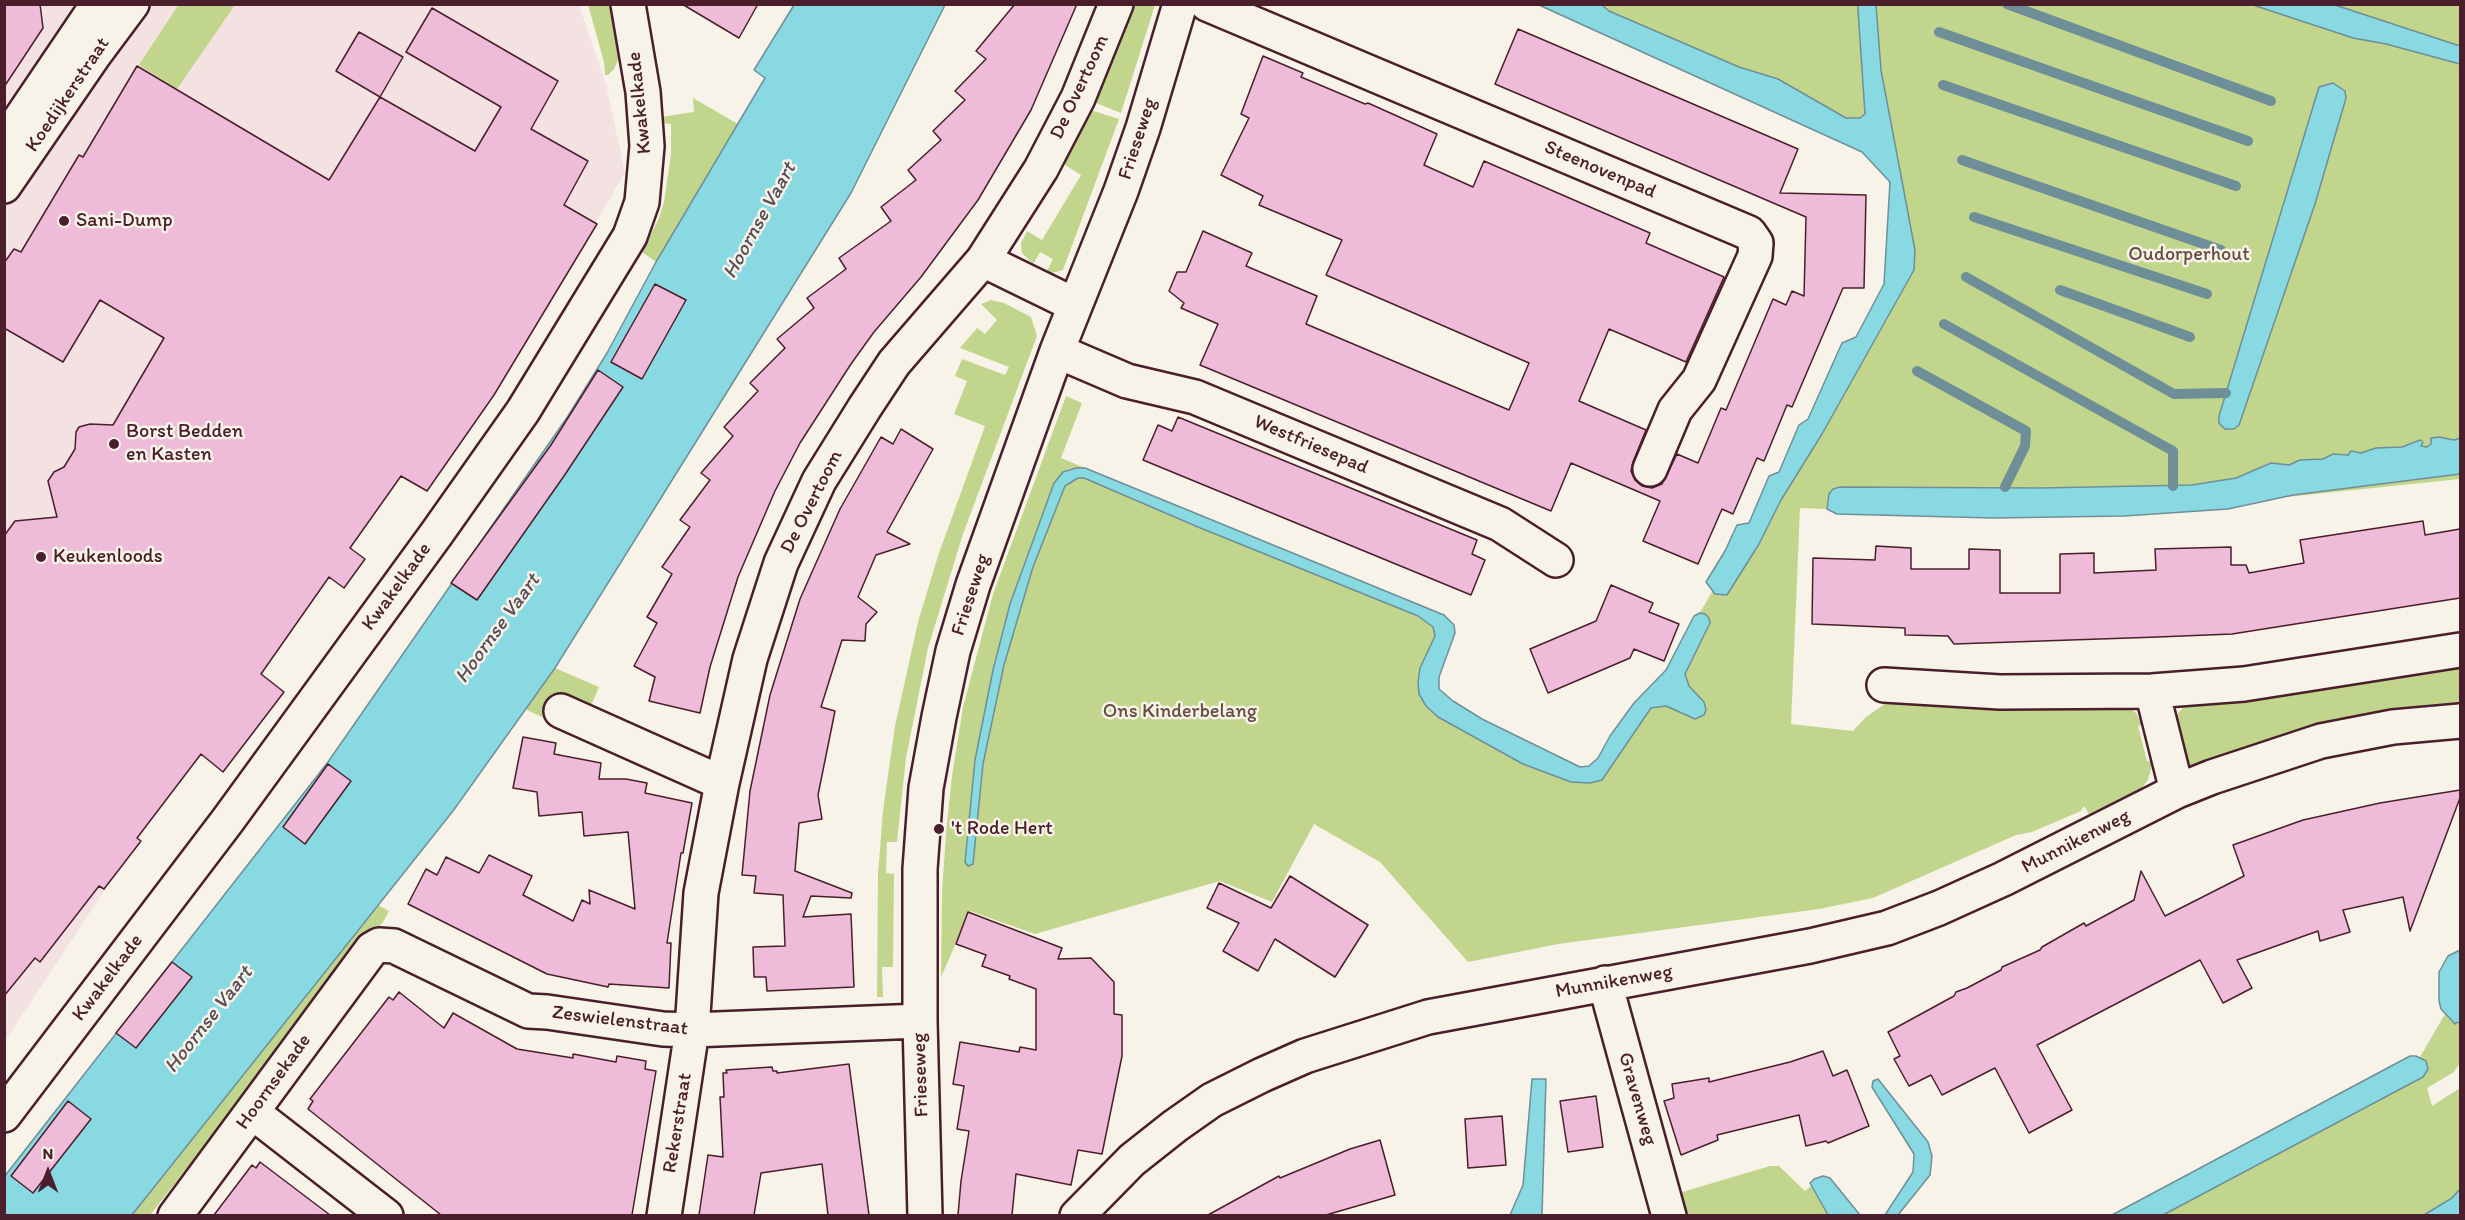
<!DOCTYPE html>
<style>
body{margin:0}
#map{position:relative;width:2465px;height:1220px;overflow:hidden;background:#f7f3e8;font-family:Itim,sans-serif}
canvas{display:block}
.frame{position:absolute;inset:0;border:6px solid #4a1f2b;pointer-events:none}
.north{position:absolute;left:18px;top:1142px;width:60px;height:60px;-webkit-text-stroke:4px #f7f3e8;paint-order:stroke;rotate:0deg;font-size:16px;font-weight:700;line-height:24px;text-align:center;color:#4a1f2b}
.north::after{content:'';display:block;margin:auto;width:21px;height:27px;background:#4a1f2b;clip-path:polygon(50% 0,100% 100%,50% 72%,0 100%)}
</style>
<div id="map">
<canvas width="2465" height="1220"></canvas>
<div class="frame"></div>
<div class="north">N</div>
</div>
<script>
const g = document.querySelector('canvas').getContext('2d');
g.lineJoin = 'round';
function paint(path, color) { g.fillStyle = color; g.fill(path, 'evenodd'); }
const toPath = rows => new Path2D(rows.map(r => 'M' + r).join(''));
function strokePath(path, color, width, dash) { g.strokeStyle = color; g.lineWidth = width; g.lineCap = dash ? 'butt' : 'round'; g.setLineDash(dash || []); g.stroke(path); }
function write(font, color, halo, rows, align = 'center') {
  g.font = font + ' Itim,sans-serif'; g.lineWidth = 5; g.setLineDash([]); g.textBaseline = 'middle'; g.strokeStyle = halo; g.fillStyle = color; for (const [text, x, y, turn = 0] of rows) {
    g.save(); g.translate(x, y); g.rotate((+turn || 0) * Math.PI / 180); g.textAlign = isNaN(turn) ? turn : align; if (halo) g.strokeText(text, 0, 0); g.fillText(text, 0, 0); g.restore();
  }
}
const built = toPath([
 [5,5,579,5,606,84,625,173,534,327,329,551,5,1041]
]);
const green = toPath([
 [179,4,235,5,177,89,139,65],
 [588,5,614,5,621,53,614,69,608,75,605,75,604,62],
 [1131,5,1155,5,1121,113,1091,101],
 [1560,5,2460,5,2460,479,2190,507,1827,501,1827,509,1800,508,1791,724,1853,731,1866,717,1895,697,2123,703,2136,713,2142,725,2138,726,2147,761,2153,761,2148,780,2142,788,2089,814,2084,806,2081,811,2032,832,2016,835,1873,898,1819,909,1558,944,1468,962,1380,862,1314,824,1272,902,1220,881,1035,934,970,911,941,977,942,893,946,833,952,776,963,707,993,594,1066,396,1082,403,1061,458,1085,468,1069,469,1058,477,1010,604,993,670,975,760,973,864,983,764,1004,665,1033,567,1065,486,1078,478,1084,478,1198,527,1418,616,1433,627,1435,636,1418,682,1419,694,1426,706,1477,739,1523,764,1571,782,1589,783,1602,780,1897,276,1898,229,1881,144],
 [693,98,738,124,656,262,642,252,659,218,664,202,671,154,671,124,661,123,661,117,694,112],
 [1087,109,1119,119,1063,270,1051,273,1047,271,1053,259,1040,252,1034,263,1030,261,1022,253,1021,243,1027,231,1042,240,1081,175,1062,163],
 [991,300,1004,303,1031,317,1037,336,963,534,928,648,906,758,897,842,887,842,886,873,894,874,893,967,882,967,883,997,877,997,878,875,883,811,895,726,918,622,938,556,985,426,954,414,967,381,955,376,962,359,1005,375,1009,367,960,348,977,328,985,334,997,320,981,304],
 [2460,660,2460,705,2399,712,2288,735,2191,767,2184,761,2173,727,2177,715,2185,705],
 [555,668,599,687,590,708,548,720,525,709],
 [378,905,389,911,383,922,364,942,150,1215,132,1215],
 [2445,1014,2452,1019,2451,1021,2460,1024,2460,1063,2454,1072,2427,1088,2432,1106,2460,1088,2460,1189,2452,1198,2424,1215,2163,1215,2272,1156,2422,1058,2420,1057],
 [1770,1166,1779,1166,1805,1191,1811,1186,1828,1215,1686,1215,1679,1193]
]);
const water = toPath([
 [794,5,945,5,851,193,555,668,453,811,132,1215,5,1215,4,1177,328,762,568,416,607,353,656,262,765,78,754,70,794,5],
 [1539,5,1602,5,1609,11,1739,67,1778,79,1846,118,1860,118,1865,114,1858,10,1858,5,1876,5,1881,70,1915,250,1914,270,1822,434,1781,500,1759,544,1727,595,1715,594,1706,582,1725,551,1737,525,1749,523,1769,476,1779,472,1799,425,1808,419,1842,343,1856,337,1884,284,1890,182,1862,152,1539,5],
 [2253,5,2335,5,2460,46,2460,64,2386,44,2353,38,2253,5],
 [2333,83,2345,91,2346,98,2315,204,2239,425,2234,429,2225,429,2219,423,2219,416,2319,87,2333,83],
 [2439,437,2454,440,2460,438,2460,474,2293,495,2228,509,2124,516,1993,518,1837,514,1827,509,1829,494,1833,489,1840,487,2040,488,2192,485,2236,478,2271,463,2289,465,2300,460,2323,459,2333,454,2348,455,2351,451,2361,453,2376,448,2402,447,2420,440,2423,442,2421,446,2427,447,2431,444,2431,438,2439,437],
 [1076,468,1085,468,1444,615,1454,625,1455,633,1439,677,1439,689,1453,701,1482,719,1580,767,1589,766,1598,758,1610,736,1634,703,1666,670,1694,616,1700,613,1705,614,1709,618,1710,623,1685,674,1689,686,1704,702,1706,710,1704,715,1695,719,1666,706,1651,708,1602,780,1590,783,1571,782,1523,764,1438,717,1426,706,1419,694,1418,682,1420,668,1435,636,1433,627,1418,616,1198,527,1084,478,1078,478,1065,486,1033,567,1004,665,983,764,973,864,968,866,965,862,975,760,993,670,1010,604,1054,483,1063,472,1076,468],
 [2460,950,2460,1024,2457,1022,2455,1024,2441,1009,2439,1001,2439,972,2448,956,2460,950],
 [2410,1056,2416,1056,2426,1061,2428,1069,2423,1077,2163,1215,2112,1215,2410,1056],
 [1532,1079,1546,1079,1542,1215,1510,1215,1523,1185,1532,1079],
 [1878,1079,1928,1142,1932,1156,1930,1175,1898,1215,1885,1215,1913,1172,1914,1154,1872,1087,1873,1081,1878,1079],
 [1823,1176,1830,1178,1860,1215,1828,1215,1810,1183,1814,1179,1823,1176],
 [2460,1189,2460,1215,2424,1215,2452,1198,2460,1189]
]);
const stream = toPath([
 [2007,4,2271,101],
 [1939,32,2248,141],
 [1943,85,2236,186],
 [1962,160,2221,250],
 [1974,217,2207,294],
 [1966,277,2174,394,2226,393],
 [2060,290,2190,337],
 [1944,324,2173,451,2173,486],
 [1917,371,2026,431,2025,446,2005,487]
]);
const building = toPath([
 [4,4,40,4,43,28,4,87,4,4],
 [682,4,758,4,739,38,682,4],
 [1015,4,1077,4,1031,110,978,200,921,277,874,332,851,364,800,443,775,491,738,577,710,667,700,713,649,701,655,677,634,666,657,623,647,617,672,574,662,567,690,527,680,520,710,480,701,473,733,436,724,427,758,391,750,383,785,348,777,339,814,308,807,298,846,269,839,258,891,221,881,207,916,180,908,170,941,140,933,131,965,100,955,91,986,59,976,51,1015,4],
 [432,8,558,81,531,129,588,161,564,205,597,224,494,395,427,491,401,476,350,548,365,559,344,588,329,577,261,674,284,692,223,772,201,754,137,838,141,841,104,889,99,886,40,962,35,958,4,996,4,536,15,521,57,517,48,481,54,472,64,467,75,449,76,432,79,427,90,424,113,425,164,338,100,300,63,362,4,328,4,263,14,249,21,252,79,155,83,157,137,66,329,180,380,97,475,151,501,107,406,52,432,8],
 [1518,29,1798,149,1780,193,1866,195,1864,288,1843,288,1792,407,1787,405,1764,461,1757,458,1733,514,1722,509,1698,564,1643,541,1660,501,1571,463,1551,511,1200,365,1218,324,1181,308,1184,303,1169,291,1177,272,1186,272,1203,231,1252,253,1246,266,1317,296,1306,324,1509,410,1529,363,1326,275,1342,240,1259,205,1263,196,1221,175,1249,118,1241,114,1263,56,1303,73,1301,77,1365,104,1368,103,1437,134,1424,165,1473,187,1484,161,1650,233,1646,243,1724,277,1686,362,1609,329,1579,401,1646,430,1633,462,1631,471,1635,480,1642,486,1652,488,1662,484,1677,454,1698,463,1721,408,1726,410,1773,299,1786,305,1792,291,1804,296,1806,217,1495,84,1518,29],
 [359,32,403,57,380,97,336,71,359,32],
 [655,284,686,300,642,379,611,362,655,284],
 [598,370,623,387,564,476,477,600,451,583,551,445,598,370],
 [1178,417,1477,540,1472,554,1485,560,1471,595,1143,460,1158,425,1172,431,1178,417],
 [901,429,933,449,887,532,910,544,876,555,858,597,877,612,866,624,865,641,842,640,821,707,835,711,818,795,822,819,799,823,795,871,852,893,851,898,811,896,803,917,851,914,854,987,767,991,766,977,754,977,753,947,785,946,783,895,754,893,756,876,742,875,750,791,770,695,800,599,840,509,881,437,893,444,901,429],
 [2423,521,2425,535,2460,529,2460,598,2232,634,2158,637,1954,644,1948,636,1905,635,1905,628,1812,624,1813,558,1875,560,1876,546,1911,548,1911,569,1969,569,1969,549,2000,550,2000,593,2060,593,2060,554,2094,553,2094,573,2156,570,2155,549,2231,547,2231,565,2246,565,2249,573,2304,563,2300,540,2423,521],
 [1611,585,1653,603,1649,612,1679,624,1664,661,1634,649,1630,658,1548,693,1530,649,1596,621,1611,585],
 [523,737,556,743,554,754,601,763,599,779,626,779,647,783,645,793,692,803,683,853,681,853,667,943,671,943,669,988,609,984,608,987,547,974,408,904,426,869,437,875,446,857,479,873,489,855,532,876,523,895,573,921,582,900,590,904,589,890,635,909,628,832,584,836,582,812,539,816,537,792,513,788,523,737],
 [328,764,351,781,305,844,283,827,328,764],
 [2460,790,2460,798,2410,931,2403,897,2343,910,2350,932,2320,941,2318,931,2237,960,2252,988,2223,1003,2200,960,2037,1045,2072,1110,2029,1133,1995,1068,1942,1095,1931,1075,1909,1086,1894,1059,1900,1056,1888,1032,1954,996,1956,992,1967,988,2001,970,2002,967,2040,950,2042,947,2084,923,2086,926,2134,900,2141,871,2165,916,2244,876,2233,845,2303,820,2380,803,2460,790],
 [1290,876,1368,925,1335,977,1275,939,1258,971,1223,951,1239,923,1207,908,1219,883,1271,908,1290,876],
 [968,912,1062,948,1058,959,1091,958,1114,982,1114,1014,1122,1015,1122,1056,1102,1154,1078,1150,1071,1185,1016,1174,1012,1215,958,1215,961,1181,969,1131,957,1129,964,1086,953,1084,960,1042,1019,1052,1020,1047,1036,1050,1036,989,1009,979,1010,976,982,966,986,955,956,944,968,912],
 [172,962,192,977,136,1048,116,1033,172,962],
 [399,992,444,1028,453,1013,517,1049,573,1058,573,1054,616,1062,617,1056,646,1061,645,1069,656,1071,632,1215,441,1215,308,1109,313,1101,310,1099,389,997,393,1000,399,992],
 [1823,1051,1833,1076,1847,1070,1869,1126,1828,1143,1826,1141,1806,1146,1799,1115,1717,1135,1718,1140,1681,1155,1664,1101,1674,1098,1672,1084,1709,1078,1709,1082,1790,1062,1823,1051],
 [849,1064,869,1215,828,1215,822,1164,761,1173,754,1215,699,1215,708,1155,723,1157,720,1097,724,1097,723,1073,727,1073,726,1070,772,1067,773,1071,777,1071,777,1073,849,1064],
 [1596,1096,1603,1147,1568,1152,1560,1101,1596,1096],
 [68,1101,91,1119,33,1193,11,1176,68,1101],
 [1502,1116,1506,1165,1468,1168,1465,1119,1502,1116],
 [1380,1140,1395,1195,1326,1215,1208,1215,1279,1176,1280,1178,1350,1149,1380,1140],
 [260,1162,330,1215,214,1215,252,1165,256,1168,260,1162]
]);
const street = toPath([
 [1207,4,1749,233,1756,243,1755,256,1699,380,1675,410,1650,469],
 [983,260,1075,305],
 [1057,351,1127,381,1195,397,1500,524,1556,560],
 [1884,685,2000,692,2152,691,2244,684,2460,650],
 [2152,691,2177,791],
 [561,711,722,783],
 [1605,983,1669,1216],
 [252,1112,386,1216],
 [4,1115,228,820,437,533,523,411,630,236,642,202,647,146,643,92,628,4],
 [175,1216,372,949,379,945,394,946,528,1011,547,1012,663,1029,692,1030,920,1021],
 [664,1216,692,1030,701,893,722,783,750,659,781,563,819,481,865,407,894,363,983,260,1041,169,1078,98,1116,4],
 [925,1216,920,1021,920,869,926,788,939,717,953,651,973,585,1057,351,1121,191,1143,128,1180,4],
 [1077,1216,1132,1160,1175,1126,1212,1100,1262,1075,1305,1056,1428,1017,1810,946,1887,928,1939,908,2003,879,2177,791,2212,777,2321,741,2393,727,2460,721]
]);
const secondary = toPath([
 [4,143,98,4],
 [4,186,94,55,132,4]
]);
const markers = [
 [64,221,6,"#4a1f2b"],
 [114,444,6,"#4a1f2b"],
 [41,557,6,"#4a1f2b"],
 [939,829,6,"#4a1f2b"]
];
const streetNames = [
 ["De Overtoom",1080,87,-65],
 ["Koedijkerstraat",68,95,-56],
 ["Kwakelkade",640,103,-96],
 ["Frieseweg",1138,139,-72],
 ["Steenovenpad",1600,170,23],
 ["Westfriesepad",1311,445,23],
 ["De Overtoom",812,502,-63],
 ["Kwakelkade",397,587,-54],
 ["Frieseweg",971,595,-72],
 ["Munnikenweg",2076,842,-27],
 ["Kwakelkade",108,978,-53],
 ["Munnikenweg",1614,982,-10],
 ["Zeswielenstraat",620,1021,7],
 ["Frieseweg",921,1075,-92],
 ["Hoornsekade",274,1082,-54],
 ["Gravenweg",1637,1099,74],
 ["Rekerstraat",678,1123,-81]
];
const poiNames = [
 ["Sani-Dump",76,221],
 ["Borst Bedden",126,432],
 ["en Kasten",126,455],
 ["Keukenloods",53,557],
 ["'t Rode Hert",951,829]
];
const parkNames = [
 ["Oudorperhout",2189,255],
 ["Ons Kinderbelang",1180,712]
];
const waterNames = [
 ["Hoornse Vaart",760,221,-61],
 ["Hoornse Vaart",498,629,-54],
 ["Hoornse Vaart",209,1020,-52]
];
paint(built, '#f4e2e3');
paint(green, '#c1d68c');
paint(water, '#88d9e1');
strokePath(water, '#6f8f98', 1.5);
strokePath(stream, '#6f8f98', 10);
paint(building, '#eebbd8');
strokePath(building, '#4a1f2b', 1.5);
strokePath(street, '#4a1f2b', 38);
strokePath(secondary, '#4a1f2b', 38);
strokePath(street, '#f7f3e8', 33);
strokePath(secondary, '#f7f3e8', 33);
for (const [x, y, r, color] of markers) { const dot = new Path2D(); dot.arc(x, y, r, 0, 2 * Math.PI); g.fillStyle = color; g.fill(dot); strokePath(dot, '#f7f3e8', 2); }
write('20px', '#4a1f2b', '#f7f3e8', streetNames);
write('20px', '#4a1f2b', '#f7f3e8', poiNames, 'left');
write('20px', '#684d43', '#f7f3e8', parkNames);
write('italic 21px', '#5a4e58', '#f7f3e8', waterNames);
</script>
